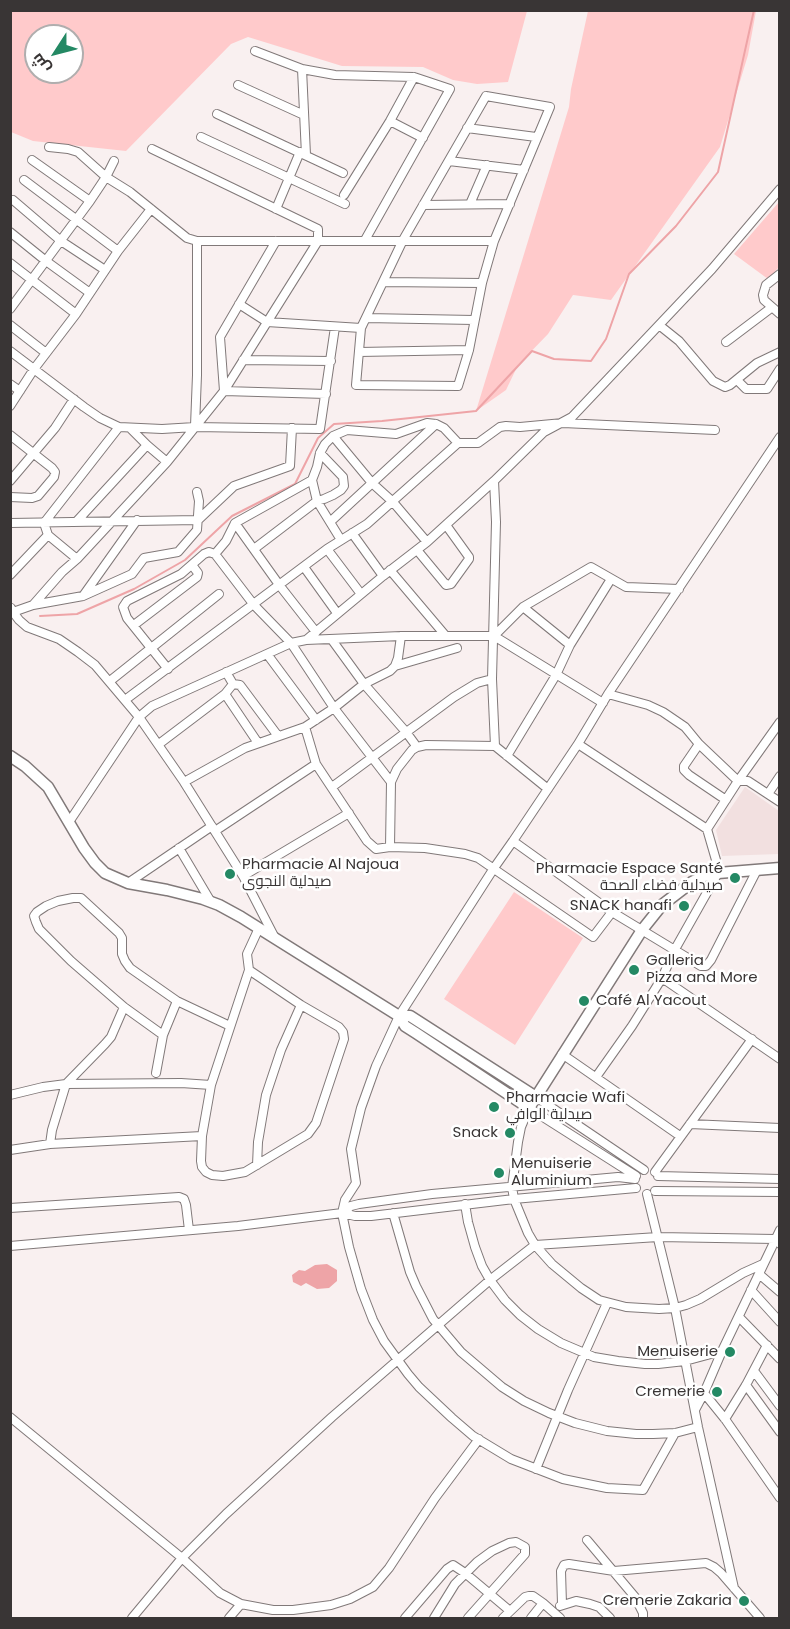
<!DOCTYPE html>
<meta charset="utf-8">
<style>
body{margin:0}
#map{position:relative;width:790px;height:1629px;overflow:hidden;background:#f9f0f0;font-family:Poppins,Cairo,sans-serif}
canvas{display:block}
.frame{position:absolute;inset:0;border:12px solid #393535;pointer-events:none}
.north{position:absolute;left:24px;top:24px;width:60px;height:60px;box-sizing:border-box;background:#fff;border:2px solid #b0aeae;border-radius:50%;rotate:234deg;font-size:16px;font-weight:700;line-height:24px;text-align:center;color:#393535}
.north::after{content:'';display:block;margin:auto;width:21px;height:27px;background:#248964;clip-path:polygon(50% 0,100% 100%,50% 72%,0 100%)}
</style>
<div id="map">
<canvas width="790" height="1629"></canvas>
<div class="frame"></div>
<div class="north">ش</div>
</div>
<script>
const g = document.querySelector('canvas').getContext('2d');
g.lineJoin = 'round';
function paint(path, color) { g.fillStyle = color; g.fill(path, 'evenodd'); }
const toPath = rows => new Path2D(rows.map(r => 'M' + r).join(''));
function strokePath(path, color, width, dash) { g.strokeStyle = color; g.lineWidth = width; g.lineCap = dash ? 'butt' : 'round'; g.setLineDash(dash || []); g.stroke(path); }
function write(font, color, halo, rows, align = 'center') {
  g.font = font + ' Poppins,Cairo,sans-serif'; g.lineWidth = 5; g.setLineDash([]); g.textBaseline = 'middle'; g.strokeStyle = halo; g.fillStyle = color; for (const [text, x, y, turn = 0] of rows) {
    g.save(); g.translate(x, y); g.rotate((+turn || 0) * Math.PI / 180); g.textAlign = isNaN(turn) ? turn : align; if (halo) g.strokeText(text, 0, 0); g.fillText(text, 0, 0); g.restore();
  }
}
const built = toPath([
 [745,787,779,811,779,854,722,856,716,830]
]);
const green = toPath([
 [10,11,11,10,527,11,508,82,477,84,453,80,423,67,342,66,248,37,231,44,126,151,33,141,11,132],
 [36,36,72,36,72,72,36,72],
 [588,11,756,11,748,55,720,147,611,300,573,295,548,334,518,365,506,390,476,411,569,107,571,89],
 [779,202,779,267,768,279,734,254],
 [514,892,583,938,515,1045,444,999]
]);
const water = toPath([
 [327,1264,337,1270,337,1281,329,1288,317,1289,306,1283,301,1286,293,1282,292,1275,299,1270,305,1271,315,1265]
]);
const stream = toPath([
 [40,616,77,614,134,589,185,560,232,516,295,484,318,438,334,424,382,421,476,411,532,351,554,359,591,361,606,339,629,274,676,226,718,172,754,10]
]);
const minor = toPath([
 [255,51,302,69,335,75,414,77,450,89,365,240],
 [302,69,306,155],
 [238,85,304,115],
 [486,96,550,107,494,241,482,283,469,350,458,386,356,385,361,328,403,240,486,96],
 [217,114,343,173],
 [390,121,423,138],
 [467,128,536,137],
 [201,137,345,204],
 [49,147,68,149,78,152,106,177,130,192,187,238,197,241,494,241],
 [32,160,90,201],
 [449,161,524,170],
 [24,180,118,251],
 [344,195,390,121,414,77],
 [13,200,61,241,105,270],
 [470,204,487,165],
 [423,205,510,204],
 [276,209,300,152],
 [10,232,46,261,90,293],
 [276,241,220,337,224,391,326,394],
 [10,263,76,314],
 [780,274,766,285,763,295,764,300,780,314],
 [383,282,482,283],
 [239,304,267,322,361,328],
 [10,309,90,201,106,177,114,161],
 [366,318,474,320],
 [10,325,46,353],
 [659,325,679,341,713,381,725,387,730,385,757,363,780,352],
 [726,342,771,308],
 [10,351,84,407,100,418,119,427,162,429,195,427,320,429,335,327],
 [359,352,469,350],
 [243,360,331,361],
 [737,380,746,389,767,389,780,369],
 [10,384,20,391],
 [10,406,34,369,76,314,118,251,151,209],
 [195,426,197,375,197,241],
 [130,428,147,445,167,462],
 [10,435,52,468,55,472,54,477,38,496,32,498,10,497],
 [333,436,372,483,393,502,427,542],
 [312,480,317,501,341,540],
 [10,481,55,428,74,399],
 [77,521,147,445],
 [330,522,436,424],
 [10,523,198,520,234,486,290,466,292,428],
 [235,523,280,586,316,632],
 [352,533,383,576],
 [254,549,317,501,324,499,333,495,341,490,344,486,343,477,320,453],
 [327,549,361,594],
 [417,550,446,585,451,584,469,559,469,557,446,525],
 [215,554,226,541,235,523,312,480,317,467,320,453,325,444,333,436,347,430,396,434,427,423,436,424,444,428,458,443,478,443,500,427,506,426,520,427,563,423,715,430],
 [77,559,48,535,44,523,119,427],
 [304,567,337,613],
 [390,570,445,635],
 [10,575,48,535],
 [83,596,137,520],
 [33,605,83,596,132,574,144,558,178,552,197,530,199,501,197,492],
 [523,607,570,645],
 [11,608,13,612,19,620,27,627,59,639,78,652,95,665,139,717,184,782,243,876,275,938],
 [10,611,13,612,33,605,62,572,77,559,167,462,224,391,318,241,318,229,152,149],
 [134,625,197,577,198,573,192,565],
 [401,636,398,658,395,666,390,671,364,684,334,708,305,727,316,764,367,841,376,849,390,847,425,848,465,854,478,858,593,937,612,912],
 [494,636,523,607,591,567,626,587,679,589],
 [306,640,383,576,427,542,494,481],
 [332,640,364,684,406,732,417,747],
 [267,654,316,720],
 [395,666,457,648],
 [168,669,127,618,123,607,127,601,181,574,204,554,209,552,215,554,254,605,291,643,334,708,391,782],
 [110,681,219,594],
 [233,684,240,685,278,736],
 [225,694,258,743],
 [608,694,648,705,663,712,685,727,699,744],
 [125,700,327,549,367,524,458,443],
 [159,744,225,694,233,684,226,672],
 [578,744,707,829,716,860,718,873,674,951,662,978,632,1026,596,1077],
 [495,746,492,679,496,522,494,481,544,432,572,417,712,269,780,189],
 [507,756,556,675,570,645,611,579],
 [184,782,245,748,305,727],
 [332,787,454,697,477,683,492,679],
 [768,794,780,776],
 [726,800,689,775,684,770,684,766,699,744,738,781,748,781,780,802],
 [69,822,139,717,152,706,291,643,306,640,401,636,494,636,603,703],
 [707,829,738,781,780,722],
 [215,831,316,764],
 [513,841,612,912,701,966,706,966,711,960,757,870],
 [390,847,391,782,397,769,412,750,417,747,426,745,495,746,548,789],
 [179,848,211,902],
 [243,876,349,813],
 [128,883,212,826],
 [249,970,301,1005,339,1027,343,1032,344,1039,316,1123,308,1134,245,1172,223,1176,212,1175,206,1172,202,1167,201,1161,202,1136,211,1085,249,970,247,954,259,928],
 [662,978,780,1059],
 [163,1035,124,1007,71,961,39,929,36,922,34,916,37,912,46,906,58,901,73,898,81,898,119,933,122,938,122,954,125,961,130,968,177,1001,230,1026],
 [562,1054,680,1136],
 [156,1073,163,1035,177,1001],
 [10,1095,43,1087,66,1084,181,1083,211,1085],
 [536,1097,644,1170],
 [690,1124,780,1128],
 [50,1144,52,1130,66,1084,105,1044,111,1037,124,1007],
 [10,1150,50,1144,202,1136],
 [257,1165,258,1142,266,1095,281,1050,301,1005],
 [655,1172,752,1039],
 [636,1176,529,1108,521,1127,518,1142,512,1187,514,1199,528,1233,535,1245,552,1264,581,1288,599,1300,626,1307,659,1309,675,1308,686,1305,700,1299,743,1273,763,1264],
 [658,1176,780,1179],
 [655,1191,780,1192],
 [647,1194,675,1308,698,1427,734,1588],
 [465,1204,468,1222,475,1247,482,1266,490,1280,505,1300,520,1315,538,1329,561,1343,594,1357,618,1361,645,1364,658,1364,685,1361,722,1351],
 [10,1208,179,1197,184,1199,186,1205,189,1230],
 [343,1213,351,1206,359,1204,432,1194,618,1177,635,1179],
 [393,1213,410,1272,416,1286,433,1319,461,1352,502,1387,524,1401,549,1413,575,1423,607,1431,636,1434,653,1434,675,1433,698,1427],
 [10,1246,238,1226,342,1213,355,1216,371,1216,514,1199,636,1188],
 [759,1274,780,1292],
 [751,1290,780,1322],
 [739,1317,780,1359],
 [754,1371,780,1406],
 [746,1385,780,1432],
 [704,1393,725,1419,780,1498],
 [695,1410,704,1393,722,1351,780,1230],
 [10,1417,182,1558,220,1593,241,1604,273,1610,293,1610,331,1605,350,1599,373,1587,389,1568,435,1498,479,1439],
 [725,1419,746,1385,767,1345],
 [675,1433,643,1490,607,1488,563,1479,511,1459,473,1436,452,1418,419,1387,408,1374,384,1341,373,1320,361,1289,349,1247,342,1213,345,1200,356,1183,351,1149,361,1108,376,1066,399,1016,494,868,513,841,578,744,608,694,780,437],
 [536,1469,568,1390,607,1303],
 [587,1540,635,1597,643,1613,643,1618],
 [562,1604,561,1571,564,1565,569,1564,614,1571,706,1563,714,1567,721,1573,760,1618],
 [560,1606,576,1601,590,1604,599,1607,610,1618],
 [132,1618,182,1558,226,1514,332,1417,490,1280,535,1245,658,1237,775,1239,780,1244],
 [229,1618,241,1604],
 [405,1618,447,1569,453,1565,465,1573,510,1611],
 [434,1618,455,1584,477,1562,492,1551,509,1543,516,1542,525,1547,525,1554,468,1618],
 [503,1618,525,1597,529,1596,533,1596,543,1603,560,1618],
 [531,1618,543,1603]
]);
const tertiary = toPath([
 [10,756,25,766,48,787,84,848,95,863,105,873,128,883,167,890,203,899,219,905,241,917,399,1016,405,1026,416,1033,529,1108,642,930,662,905,692,882,704,876,718,873,780,868],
 [399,1016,410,1016,536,1097]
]);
const markers = [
 [230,874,6,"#248964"],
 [735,878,6,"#248964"],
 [684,906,6,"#248964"],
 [634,970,6,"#248964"],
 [584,1001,6,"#248964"],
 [494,1107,6,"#248964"],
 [510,1133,6,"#248964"],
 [499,1173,6,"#248964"],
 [730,1352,6,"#248964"],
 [717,1392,6,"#248964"],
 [744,1601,6,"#248964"]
];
const poiNames = [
 ["Pharmacie Al Najoua",242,865,"left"],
 ["صيدلية النجوى",242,882,"left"],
 ["Pharmacie Espace Santé",723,869],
 ["صيدلية فضاء الصحة",723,886],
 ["SNACK hanafi",672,906],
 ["Galleria",646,961,"left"],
 ["Pizza and More",646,978,"left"],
 ["Café Al Yacout",596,1001,"left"],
 ["Pharmacie Wafi",506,1098,"left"],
 ["صيدلية الوافي",506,1115,"left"],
 ["Snack",498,1133],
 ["Menuiserie",511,1164,"left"],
 ["Aluminium",511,1181,"left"],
 ["Menuiserie",718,1352],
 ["Cremerie",705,1392],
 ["Cremerie Zakaria",732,1601]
];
paint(built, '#f2e0e0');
paint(green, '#ffcacb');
paint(water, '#eea4a7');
strokePath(stream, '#eea4a7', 2);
strokePath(minor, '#817979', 10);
strokePath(tertiary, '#817979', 13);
strokePath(minor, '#fff', 8);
strokePath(tertiary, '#fff', 10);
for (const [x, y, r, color] of markers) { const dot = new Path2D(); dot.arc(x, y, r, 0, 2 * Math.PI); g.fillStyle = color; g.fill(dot); strokePath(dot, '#fff', 2); }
write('15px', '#393535', '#fff', poiNames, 'right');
</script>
